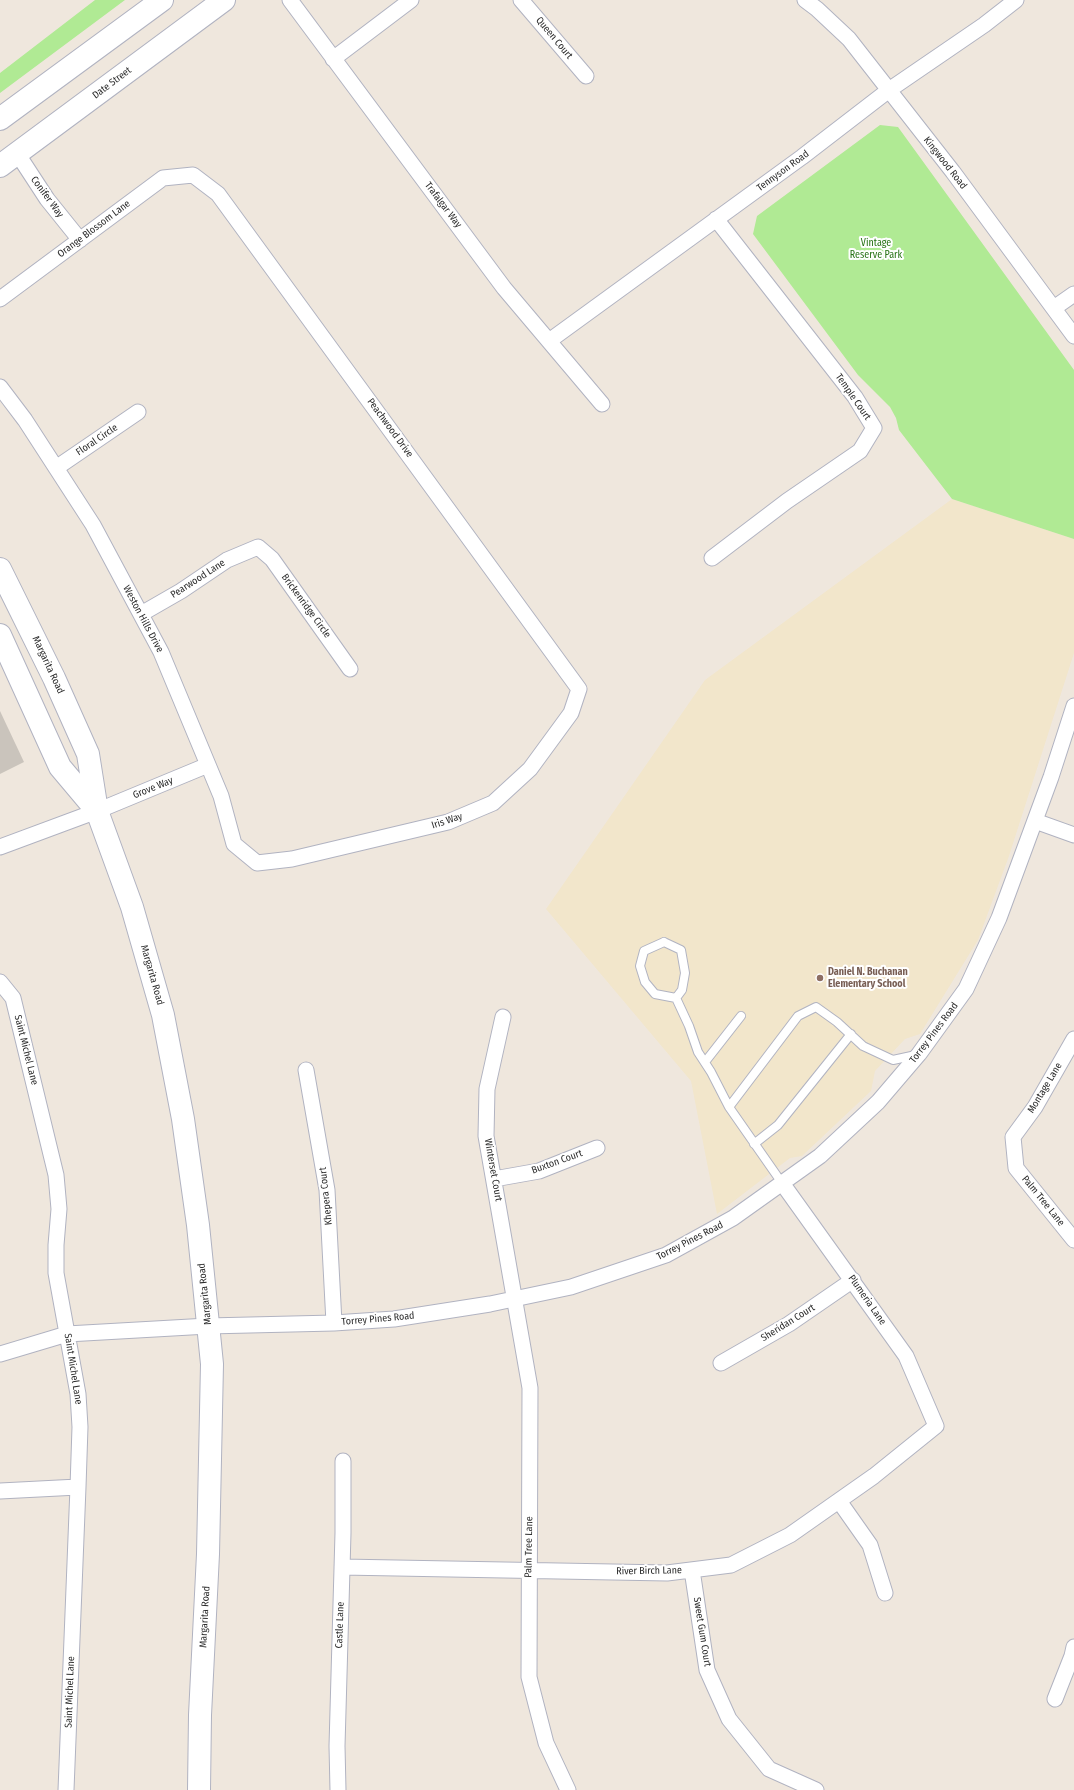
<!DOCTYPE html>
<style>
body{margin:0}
canvas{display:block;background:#efe7dd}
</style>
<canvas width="1074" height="1790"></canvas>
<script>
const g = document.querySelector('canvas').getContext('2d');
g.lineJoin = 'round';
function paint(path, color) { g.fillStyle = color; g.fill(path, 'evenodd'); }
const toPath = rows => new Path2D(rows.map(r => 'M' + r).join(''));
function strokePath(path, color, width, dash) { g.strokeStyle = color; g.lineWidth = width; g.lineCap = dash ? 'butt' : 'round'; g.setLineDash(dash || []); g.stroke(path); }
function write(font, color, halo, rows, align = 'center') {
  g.font = font + ' "Fira Sans Condensed",sans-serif'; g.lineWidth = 4; g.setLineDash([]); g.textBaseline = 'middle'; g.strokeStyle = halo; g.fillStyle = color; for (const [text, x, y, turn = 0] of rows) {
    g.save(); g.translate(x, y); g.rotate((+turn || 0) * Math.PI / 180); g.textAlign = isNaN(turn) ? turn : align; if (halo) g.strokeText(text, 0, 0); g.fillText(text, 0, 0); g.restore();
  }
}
const education = toPath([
 [952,499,1074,539,1074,653,1009,856,978,940,920,1034,905,1039,875,1071,871,1091,802,1156,790,1158,717,1214,691,1081,546,909,705,680]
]);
const green = toPath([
 [95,0,125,0,0,93,0,73],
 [880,125,898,127,1074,370,1074,539,952,499,899,430,896,418,890,407,858,375,753,234,757,216]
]);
const building = toPath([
 [0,711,24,762,0,774]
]);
const lane = toPath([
 [664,942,681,950,685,973,682,990,676,998,655,994,645,982,640,966,644,951,664,942],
 [676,998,689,1026,698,1052,711,1072,729,1107],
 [705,1062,741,1016],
 [754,1144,778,1125,851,1034],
 [782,1183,729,1107,798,1016,816,1007,837,1022,863,1046,893,1060,916,1055]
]);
const street = toPath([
 [290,0,504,288,602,404],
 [521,0,586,76],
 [805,0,817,9,849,39,953,172,1074,336],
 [333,59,411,0],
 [17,153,47,199,80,240],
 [0,299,163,178,193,175,218,194,579,689,571,713,530,769,493,803,448,822,292,859,257,863,234,844,221,796,161,652,93,525,25,420,0,387],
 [1054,308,1074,294],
 [549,341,802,157,889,90,984,25,1016,0],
 [56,468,138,412],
 [712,558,787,501,860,451,874,428,855,397,716,219],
 [141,614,181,591,227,560,258,547,272,559,350,669],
 [1035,821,1074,835],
 [0,847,97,811,208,765],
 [0,982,13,998,56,1175,59,1209,56,1245,56,1273,78,1394,80,1427,78,1487,66,1790],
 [503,1017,487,1089,486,1136,530,1388,529,1677,546,1743,568,1790],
 [1074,1039,1035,1107,1013,1137,1016,1168,1074,1240],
 [306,1070,327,1190,334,1323],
 [494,1179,539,1171,597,1148],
 [0,1354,67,1334,208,1326,334,1323,394,1319,490,1304,571,1287,666,1255,733,1218,820,1156,878,1102,919,1054,966,989,999,918,1051,777,1074,706],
 [721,1363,789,1324,853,1280],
 [0,1491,78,1487],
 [839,1501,870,1545,885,1593],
 [342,1567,667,1573,731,1565,790,1535,874,1476,936,1426,906,1356,782,1183],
 [692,1570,707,1670,729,1719,769,1769,816,1790],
 [1055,1699,1072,1656,1074,1647],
 [338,1790,337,1746,343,1533,343,1461]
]);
const secondary = toPath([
 [0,119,162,0],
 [0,166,224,0],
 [0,569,54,678,88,754,97,811,132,907,163,1015,183,1119,198,1225,212,1364,208,1554,200,1715,199,1790],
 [0,635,60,767,97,811]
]);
const markers = [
 [820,978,4,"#8d6e63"]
];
const streetNames = [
 ["Queen Court",554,38,50],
 ["Date Street",112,83,-37],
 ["Kingwood Road",945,163,52],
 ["Tennyson Road",783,171,-36],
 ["Conifer Way",47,197,54],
 ["Trafalgar Way",443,205,53],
 ["Orange Blossom Lane",94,229,-37],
 ["Temple Court",853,397,55],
 ["Peachwood Drive",390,428,54],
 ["Floral Circle",97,440,-34],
 ["Pearwood Lane",198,579,-33],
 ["Brickenridge Circle",306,606,54],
 ["Weston Hills Drive",143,619,62],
 ["Margarita Road",48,665,65],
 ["Grove Way",153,788,-22],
 ["Iris Way",447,821,-18],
 ["Margarita Road",152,975,74],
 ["Torrey Pines Road",934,1033,-53],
 ["Saint Michel Lane",26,1050,76],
 ["Montage Lane",1045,1088,-59],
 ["Buxton Court",557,1162,-20],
 ["Winterset Court",493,1170,80],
 ["Khepera Court",326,1196,-96],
 ["Palm Tree Lane",1043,1201,51],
 ["Torrey Pines Road",690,1241,-27],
 ["Margarita Road",205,1294,-96],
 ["Plumeria Lane",867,1300,55],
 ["Torrey Pines Road",378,1319,-5],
 ["Sheridan Court",788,1323,-32],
 ["Saint Michel Lane",73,1369,81],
 ["Palm Tree Lane",529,1547,-89],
 ["River Birch Lane",649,1571,-1],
 ["Margarita Road",205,1617,-87],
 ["Castle Lane",340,1625,-88],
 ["Sweet Gum Court",702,1632,81],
 ["Saint Michel Lane",70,1692,-88]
];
const parkNames = [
 ["Vintage",876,243],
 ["Reserve Park",876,255]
];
const educationNames = [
 ["Daniel N. Buchanan",828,972],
 ["Elementary School",828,984]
];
paint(education, '#f2e6cb');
paint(green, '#b0ea94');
paint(building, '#cac4bc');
strokePath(lane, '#b1b3c1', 10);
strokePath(street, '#b1b3c1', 17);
strokePath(secondary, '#b1b3c1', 24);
strokePath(lane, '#fff', 8);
strokePath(street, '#fff', 15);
strokePath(secondary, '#fff', 22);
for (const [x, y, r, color] of markers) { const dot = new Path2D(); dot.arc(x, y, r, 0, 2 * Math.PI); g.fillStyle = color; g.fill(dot); strokePath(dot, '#fff', 1.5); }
write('10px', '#2c2c2c', '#fff', streetNames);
write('10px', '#257113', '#fff', parkNames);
write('bold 10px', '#785e54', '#fff', educationNames, 'left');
</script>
